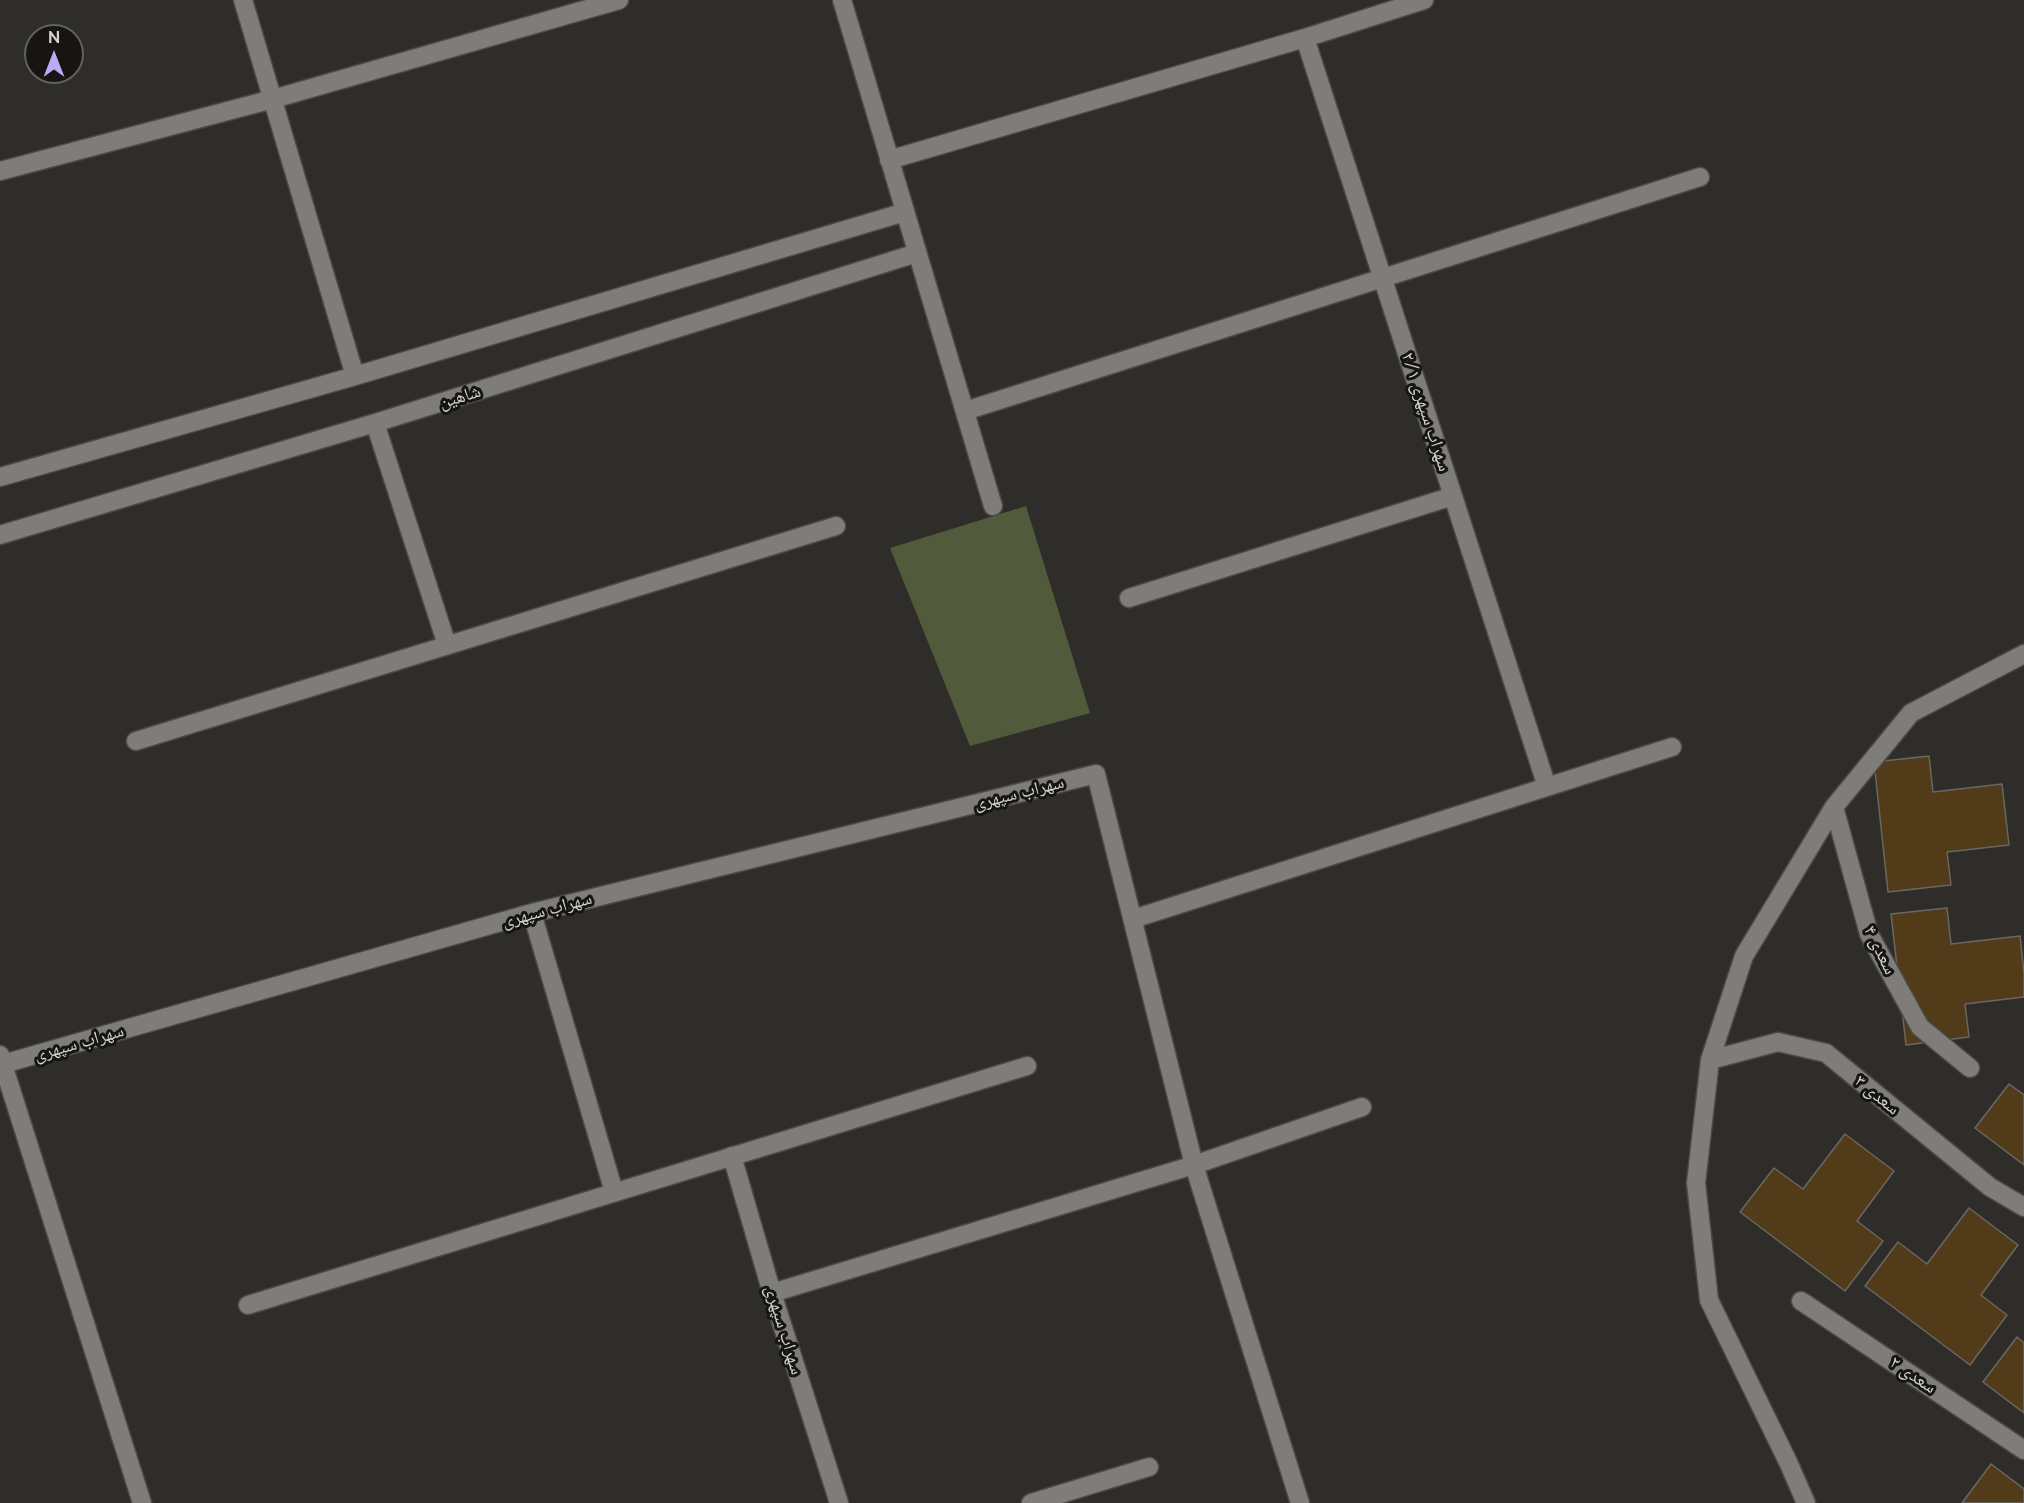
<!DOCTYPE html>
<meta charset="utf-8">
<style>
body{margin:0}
#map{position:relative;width:2024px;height:1503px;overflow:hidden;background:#2f2d2a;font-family:Raleway,sans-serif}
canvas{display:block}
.north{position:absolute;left:24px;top:24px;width:60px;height:60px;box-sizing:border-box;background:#161514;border:2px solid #62615f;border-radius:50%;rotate:0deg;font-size:16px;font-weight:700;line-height:24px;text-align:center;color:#d3d2d0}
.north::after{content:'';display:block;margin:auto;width:21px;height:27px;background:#bcaaf5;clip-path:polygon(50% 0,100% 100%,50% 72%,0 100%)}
</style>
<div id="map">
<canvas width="2024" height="1503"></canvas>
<div class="north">N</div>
</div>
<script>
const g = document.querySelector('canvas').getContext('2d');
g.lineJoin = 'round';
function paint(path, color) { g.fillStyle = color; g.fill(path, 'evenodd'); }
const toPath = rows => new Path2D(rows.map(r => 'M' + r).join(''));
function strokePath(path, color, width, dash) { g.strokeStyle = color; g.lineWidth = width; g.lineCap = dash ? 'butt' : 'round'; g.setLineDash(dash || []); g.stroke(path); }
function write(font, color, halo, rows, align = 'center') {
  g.font = font + ' Raleway,"Noto Naskh Arabic",sans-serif'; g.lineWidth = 6; g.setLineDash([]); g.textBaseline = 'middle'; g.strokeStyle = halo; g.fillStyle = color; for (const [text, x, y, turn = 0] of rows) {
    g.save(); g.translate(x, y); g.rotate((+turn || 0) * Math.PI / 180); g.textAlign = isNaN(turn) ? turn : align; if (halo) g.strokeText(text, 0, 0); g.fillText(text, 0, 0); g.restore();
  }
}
const green = toPath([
 [1026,506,1090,713,970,746,890,548]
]);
const building = toPath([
 [1929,756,1933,792,2002,784,2009,845,1947,852,1951,885,1888,892,1874,762,1929,756],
 [1947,908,1951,944,2020,936,2024,973,2024,997,1965,1004,1969,1037,1906,1045,1891,914,1947,908],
 [2009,1084,2024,1095,2024,1165,1975,1128,2009,1084],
 [1845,1134,1894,1171,1857,1221,1883,1241,1845,1291,1740,1212,1774,1168,1803,1189,1845,1134],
 [1969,1208,2018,1245,1981,1295,2007,1315,1970,1365,1865,1286,1898,1242,1927,1264,1969,1208],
 [2017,1337,2024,1343,2024,1413,1983,1382,2017,1337],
 [1991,1464,2024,1489,2024,1503,1962,1503,1991,1464]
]);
const minor = toPath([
 [243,0,355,376],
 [842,0,993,506],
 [1305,38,1547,787],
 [889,160,1305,38,1424,0],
 [0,171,273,99,619,0],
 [965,411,1700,177],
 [375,423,447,645],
 [0,477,355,376,905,212],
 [0,535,375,423,917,253],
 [1129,598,1453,496],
 [136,741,836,526],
 [1834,807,1869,934,1920,1027,1970,1068],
 [532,913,614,1192],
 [1133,919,1672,747],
 [0,1055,142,1503],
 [1710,1060,1778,1042,1826,1053,1990,1187,2024,1207],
 [3,1064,532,913,1096,774,1194,1165,1300,1503],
 [732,1156,772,1293,839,1503],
 [772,1293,1194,1165,1362,1107],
 [1801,1301,2024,1450],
 [248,1305,1027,1066],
 [1031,1503,1149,1467],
 [1806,1503,1789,1464,1709,1300,1696,1183,1710,1060,1744,956,1834,807,1911,713,2024,654]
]);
const streetNames = [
 ["شاهین",460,397,-17],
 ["سهراب سپهری ۲/۱",1426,412,72],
 ["سهراب سپهری",1019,793,-14],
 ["سهراب سپهری",547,910,-15],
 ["سعدی ۴",1880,950,64],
 ["سهراب سپهری",79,1043,-16],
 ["سعدی ۳",1877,1095,39],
 ["سهراب سپهری",784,1330,73],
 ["سعدی ۲",1913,1375,34]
];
paint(green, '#525a3c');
paint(building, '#523b18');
strokePath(building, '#6a6864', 1.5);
strokePath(minor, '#4c4a48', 21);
strokePath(minor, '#7f7d7a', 18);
write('18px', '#d3d2d0', '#161514', streetNames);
</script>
